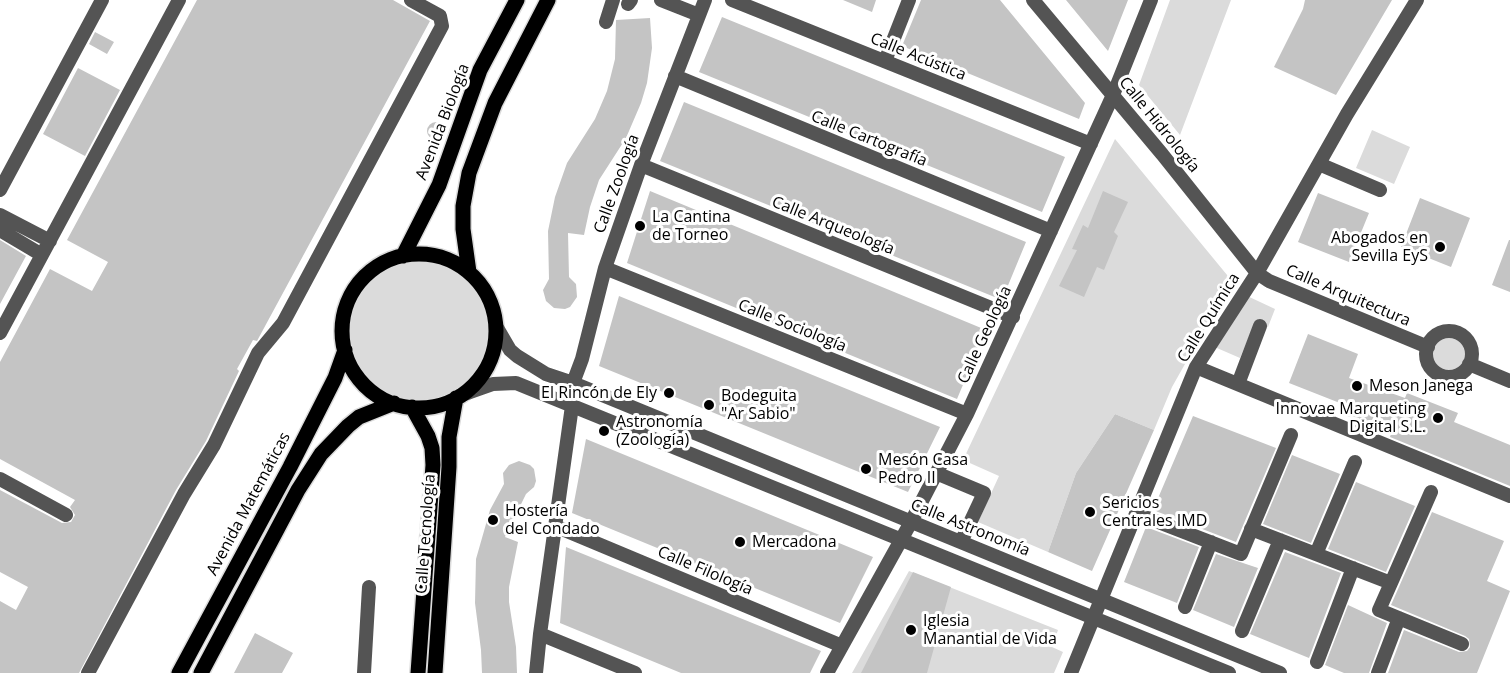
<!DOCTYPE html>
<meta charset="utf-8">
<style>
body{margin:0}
canvas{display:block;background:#fff}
</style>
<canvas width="1510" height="673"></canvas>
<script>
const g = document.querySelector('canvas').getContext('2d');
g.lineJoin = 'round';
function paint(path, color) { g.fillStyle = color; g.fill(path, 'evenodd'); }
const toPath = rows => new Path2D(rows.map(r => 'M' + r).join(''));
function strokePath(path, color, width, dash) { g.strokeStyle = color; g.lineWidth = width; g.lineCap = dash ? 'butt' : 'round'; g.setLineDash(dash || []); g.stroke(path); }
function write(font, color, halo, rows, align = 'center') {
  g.font = font + ' "Open Sans",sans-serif'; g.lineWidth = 6; g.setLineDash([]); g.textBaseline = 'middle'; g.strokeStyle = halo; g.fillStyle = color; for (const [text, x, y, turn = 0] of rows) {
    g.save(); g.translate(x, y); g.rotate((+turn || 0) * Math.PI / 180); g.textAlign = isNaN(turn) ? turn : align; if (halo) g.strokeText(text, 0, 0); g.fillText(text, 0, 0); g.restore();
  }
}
const green = toPath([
 [1170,0,1231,0,1180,135,1139,85],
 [1372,130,1410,147,1394,184,1356,168],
 [1115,139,1232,281,1172,387,1154,430,1115,414,1076,473,1048,552,978,522,999,476,963,460],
 '342 331a77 77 0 1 1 154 0a77 77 0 1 1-154 0Z',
 [1243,294,1275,309,1268,327,1255,322,1240,358,1210,345],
 '1426 354a23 23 0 1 1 46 0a23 23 0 1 1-46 0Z',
 [909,571,1058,630,1052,647,1063,652,1054,673,852,673]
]);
const building = toPath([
 [197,0,393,0,430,21,257,341,253,340,237,369,239,371,206,441,176,490,79,673,0,673,0,601,16,610,28,587,0,572,0,490,62,523,71,522,75,515,70,507,75,500,0,459,0,362,50,269,92,291,108,262,67,240],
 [843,0,876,0,872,12],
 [921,0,1000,0,1085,103,1079,119,902,46],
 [1066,0,1128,0,1108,51],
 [1305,0,1392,0,1336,95,1274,67,1303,9],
 [722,17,1065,157,1042,212,699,72],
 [650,18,652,48,647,83,641,103,626,138,599,180,590,207,584,235,568,233,569,277,576,284,577,297,570,307,565,309,554,308,546,301,543,290,549,279,548,231,555,197,567,163,595,119,607,91,615,59,616,20],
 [95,32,114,42,107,54,89,44],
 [78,68,120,90,85,156,43,134],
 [684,102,1026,242,1002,300,660,161],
 '427 131a9 9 0 1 1 18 0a9 9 0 1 1-18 0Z',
 [650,191,986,330,957,399,627,263],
 [1103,191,1128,202,1114,232,1118,236,1104,270,1097,267,1084,297,1059,286,1077,250,1072,249,1083,225,1088,228],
 [1318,193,1369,213,1349,262,1298,242],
 [1420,198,1470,218,1451,267,1401,247],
 [0,240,26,256,0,304],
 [1509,240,1510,240,1510,292,1492,285],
 [619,296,940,427,908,492,599,366],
 [1308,334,1358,354,1349,378,1405,398,1407,393,1458,413,1454,422,1510,445,1510,486,1390,437,1391,434,1347,416,1350,407,1289,383],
 [1115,414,1154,430,1092,571,1048,552,1076,473],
 [1193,416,1276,448,1236,542,1153,510],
 [586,439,873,557,840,623,572,513],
 [1292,455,1340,474,1311,543,1263,524],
 [519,461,530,465,534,469,536,481,534,487,526,494,505,537,518,542,509,587,509,602,516,647,517,673,482,673,481,650,475,603,476,559,490,510,504,484,503,473,509,465],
 [1356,482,1415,506,1386,572,1328,549],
 [1432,512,1504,541,1487,581,1510,591,1477,673,1388,673,1404,630,1459,652,1467,651,1470,647,1469,639,1465,636,1391,605],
 [1146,527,1199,547,1177,603,1124,582],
 [566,547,821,651,810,673,681,673,560,623],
 [1285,552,1341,573,1309,658,1250,634],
 [1216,554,1258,568,1234,627,1193,610],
 [913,572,951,587,927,673,861,673],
 [1348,605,1387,623,1369,673,1344,673,1325,665],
 [255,633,293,653,282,673,234,673]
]);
const minor = toPath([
 [661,0,699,15],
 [732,0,1091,144],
 [1033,0,1162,154,1257,273,1269,281,1428,347],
 [628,4,631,0],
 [606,22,613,0],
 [885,61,909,0],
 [675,76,1051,231],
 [1319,164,1380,190],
 [641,165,1013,317],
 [0,190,102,0],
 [0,215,50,241],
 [0,230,42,255],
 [605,268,967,414],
 [496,326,510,350,517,356,546,374,573,383,1280,673],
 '1426 354a23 23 0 1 1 46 0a23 23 0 1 1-46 0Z',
 [0,333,179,0],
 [1469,364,1510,381],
 [1196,367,1510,496],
 [573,383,582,359,605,268,641,165,705,0],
 [1238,384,1260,326],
 [459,396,493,384,516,383,1229,673],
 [936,473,984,493,961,542],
 [0,479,66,515],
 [1148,518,1241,554,1291,435],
 [555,526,842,646],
 [1251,529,1391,583,1431,492],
 [1316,554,1355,462],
 [1391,583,1379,610,1462,644],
 [1185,607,1211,542],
 [1242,631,1280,540],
 [540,634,635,673],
 [1317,662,1353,568],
 [88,673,184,494,214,445,258,353,283,323,442,26,440,16,411,0],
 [364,673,369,587],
 [536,673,540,634,572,406],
 [827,673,911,522,967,414,1113,95,1151,0],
 [1071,673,1196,367,1257,273,1347,114,1417,0],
 [1378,673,1399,618]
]);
const major = toPath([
 '342 331a77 77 0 1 1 154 0a77 77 0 1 1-154 0Z',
 [403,256,439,185,480,70,517,0],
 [469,272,463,229,463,206,469,173,495,103,548,0],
 [412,407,428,436,432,448,433,465,418,673],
 [179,673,290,467,335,378,345,350],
 [201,673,298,490,321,454,348,426,359,417,394,403],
 [435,673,449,467,449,437,456,398]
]);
const markers = [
 [640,226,6,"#000"],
 [1440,247,6,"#000"],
 [1357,386,6,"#000"],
 [669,393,6,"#000"],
 [709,405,6,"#000"],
 [1438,418,6,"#000"],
 [604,431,6,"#000"],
 [866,469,6,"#000"],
 [1090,512,6,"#000"],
 [493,520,6,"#000"],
 [740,542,6,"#000"],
 [911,630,6,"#000"]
];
const streetNames = [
 ["Calle Acústica",918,57,22],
 ["Avenida Biología",443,122,-69],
 ["Calle Hidrología",1159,125,51],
 ["Calle Cartografía",869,139,22],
 ["Calle Zoología",617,184,-70],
 ["Calle Arqueología",833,226,22],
 ["Calle Arquitectura",1348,296,23],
 ["Calle Química",1209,318,-58],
 ["Calle Sociología",792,326,22],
 ["Calle Geología",985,335,-65],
 ["Avenida Matemáticas",249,504,-62],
 ["Calle Astronomía",970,528,22],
 ["Calle Tecnología",426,534,-86],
 ["Calle Filología",705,571,23]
];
const poiNames = [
 ["La Cantina",652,217],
 ["de Torneo",652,235],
 ["Abogados en",1428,238,"right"],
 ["Sevilla EyS",1428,256,"right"],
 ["Meson Janega",1369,386],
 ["El Rincón de Ely",657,393,"right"],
 ["Bodeguita",721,396],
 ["\"Ar Sabio\"",721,414],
 ["Innovae Marqueting",1426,409,"right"],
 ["Digital S.L.",1426,427,"right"],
 ["Astronomía",616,422],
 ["(Zoología)",616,440],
 ["Mesón Casa",878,460],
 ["Pedro II",878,478],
 ["Sericios",1102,503],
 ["Centrales IMD",1102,521],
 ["Hostería",505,511],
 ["del Condado",505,529],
 ["Mercadona",752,542],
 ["Iglesia",923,621],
 ["Manantial de Vida",923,639]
];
paint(green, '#dbdbdb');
paint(building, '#c4c4c4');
strokePath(major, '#dbdbdb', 18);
strokePath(minor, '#545454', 14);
strokePath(major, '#000', 15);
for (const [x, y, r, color] of markers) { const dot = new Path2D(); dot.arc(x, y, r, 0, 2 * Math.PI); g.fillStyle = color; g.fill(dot); strokePath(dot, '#fff', 2); }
write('16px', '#000', '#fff', streetNames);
write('16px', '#000', '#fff', poiNames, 'left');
</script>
